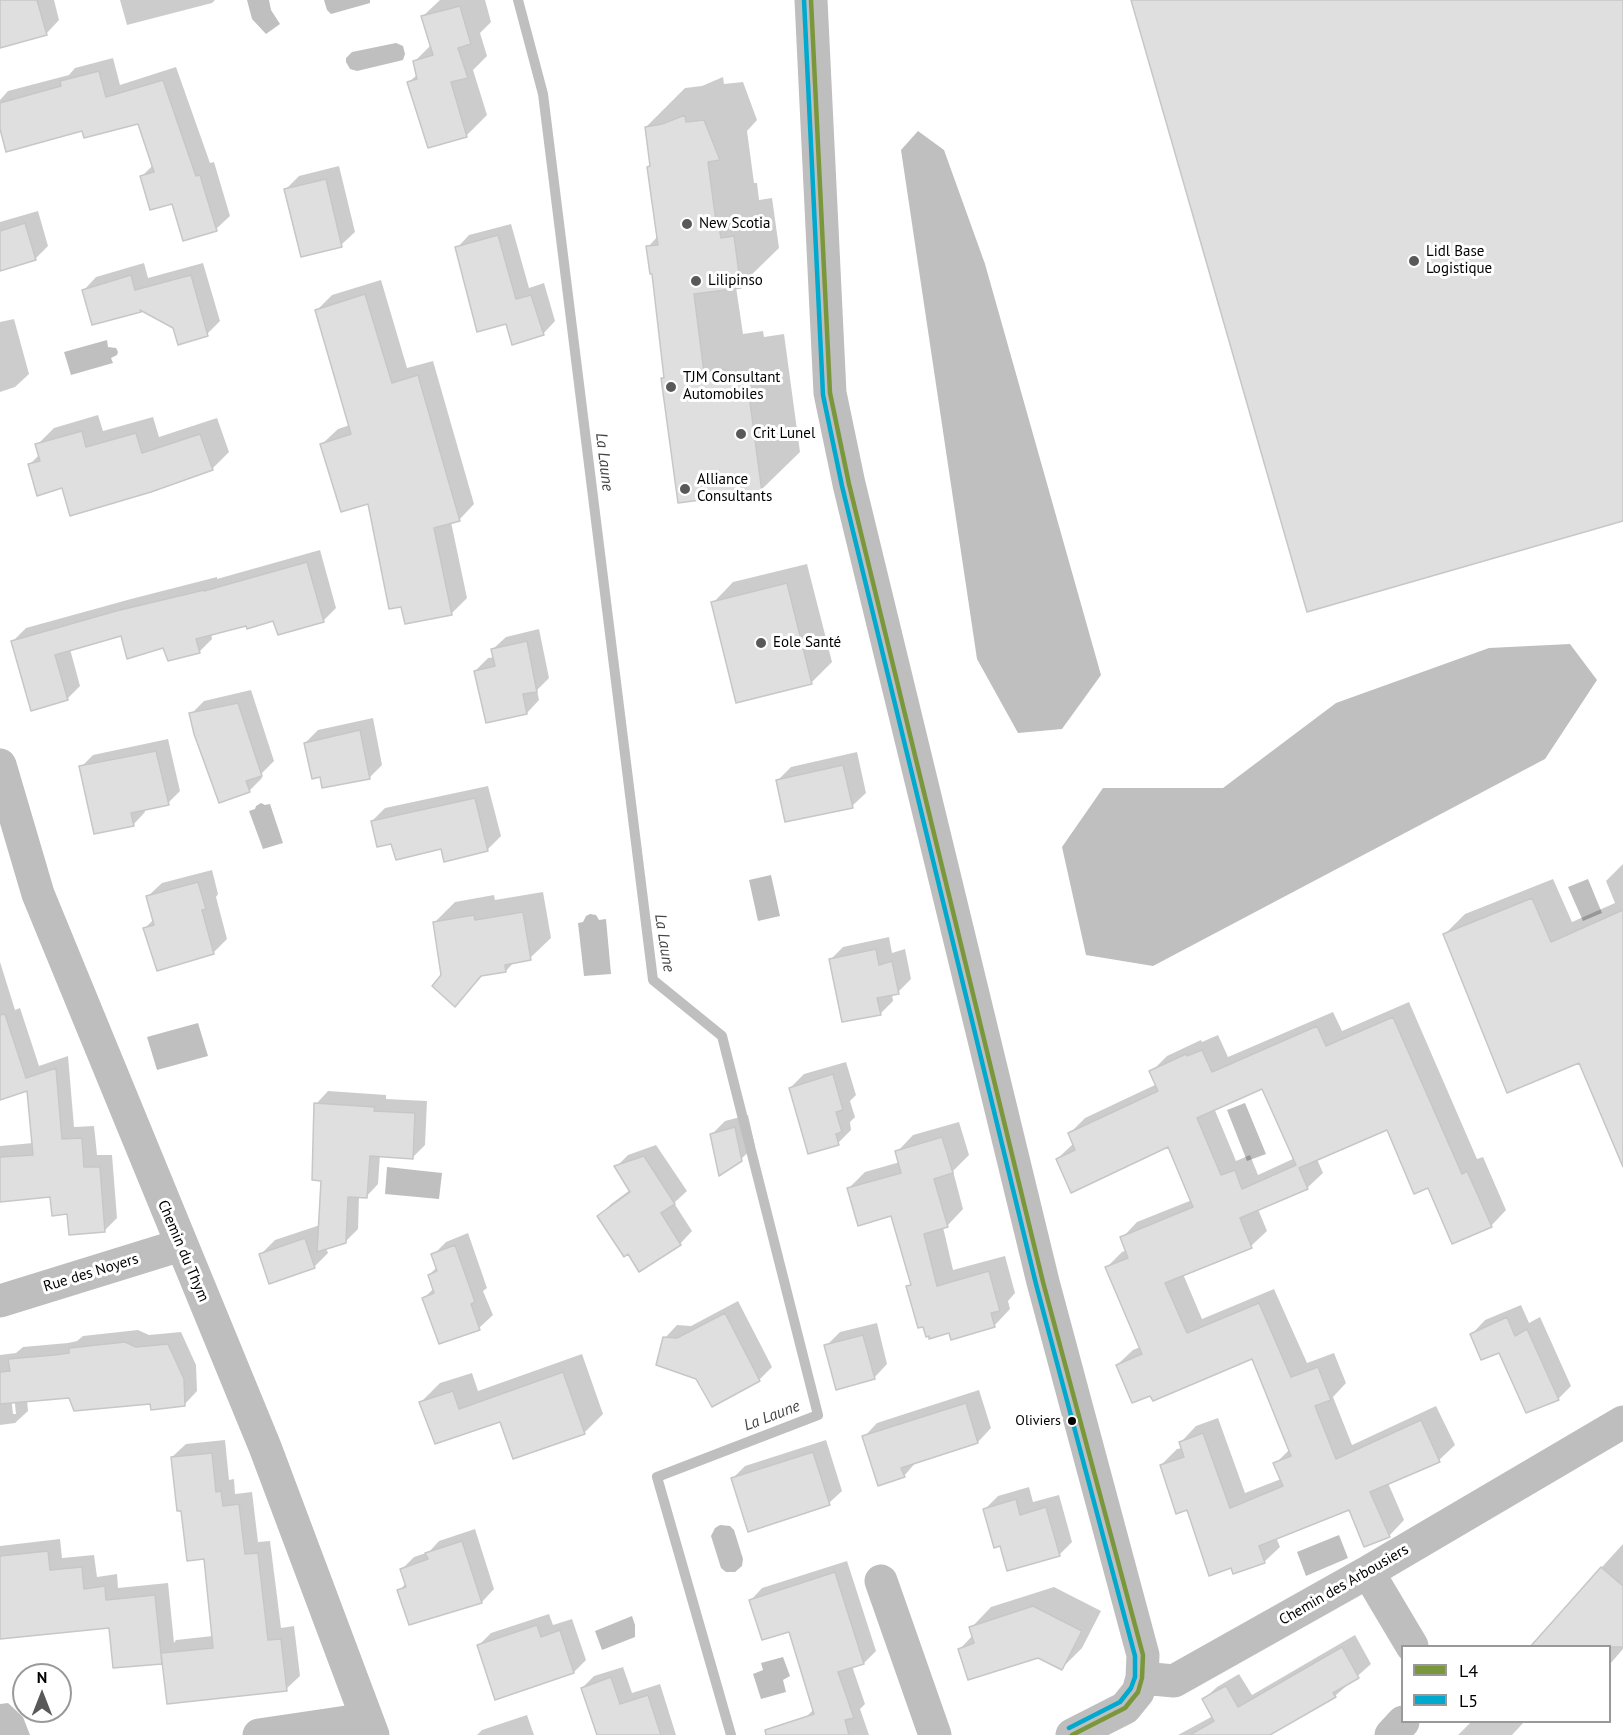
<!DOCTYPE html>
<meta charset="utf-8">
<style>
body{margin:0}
#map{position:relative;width:1623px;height:1735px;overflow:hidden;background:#fff;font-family:"PT Sans",sans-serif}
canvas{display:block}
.legend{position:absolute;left:1401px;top:1645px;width:210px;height:78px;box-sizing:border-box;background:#fff;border:2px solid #999;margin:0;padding:8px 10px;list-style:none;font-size:18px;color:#000}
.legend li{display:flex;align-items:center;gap:12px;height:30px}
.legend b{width:30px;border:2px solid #999}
.north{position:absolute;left:12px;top:1663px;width:60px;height:60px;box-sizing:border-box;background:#fff;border:2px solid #999;border-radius:50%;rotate:0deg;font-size:16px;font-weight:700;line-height:24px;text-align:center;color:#000}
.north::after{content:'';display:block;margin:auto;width:21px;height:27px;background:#595959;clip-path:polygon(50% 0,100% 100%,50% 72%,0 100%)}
</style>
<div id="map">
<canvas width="1623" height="1735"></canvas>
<ul class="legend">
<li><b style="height:8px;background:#7a973b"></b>L4</li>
<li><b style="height:8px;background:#00a9ce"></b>L5</li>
</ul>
<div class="north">N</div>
</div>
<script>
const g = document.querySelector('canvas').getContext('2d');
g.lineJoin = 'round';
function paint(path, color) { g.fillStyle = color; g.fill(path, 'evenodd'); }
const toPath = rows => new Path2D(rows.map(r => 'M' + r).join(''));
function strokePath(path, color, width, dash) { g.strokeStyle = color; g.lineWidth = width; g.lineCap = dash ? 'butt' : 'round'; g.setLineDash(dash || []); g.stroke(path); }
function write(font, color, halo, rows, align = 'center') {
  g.font = font + ' "PT Sans",sans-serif'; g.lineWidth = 6; g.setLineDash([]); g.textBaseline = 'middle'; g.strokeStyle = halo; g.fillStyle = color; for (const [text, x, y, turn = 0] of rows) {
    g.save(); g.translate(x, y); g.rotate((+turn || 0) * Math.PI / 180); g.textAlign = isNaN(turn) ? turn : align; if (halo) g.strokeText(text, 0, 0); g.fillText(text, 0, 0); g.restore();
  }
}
const water = toPath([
 [247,0,269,0,271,10,280,24,266,34,252,19],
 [324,0,370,0,370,3,331,14,327,10],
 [396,43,403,46,405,54,403,60,399,61,357,71,350,69,346,62,346,58,352,52],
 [918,131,944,150,985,264,1101,675,1062,729,1018,733,977,659,901,150],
 [107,340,108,347,116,348,118,352,117,355,111,358,113,363,71,375,64,352],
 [1570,644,1597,680,1545,759,1153,966,1086,955,1062,847,1103,788,1223,788,1336,703,1489,648],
 [261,803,265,805,270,804,283,843,263,849,249,811,255,809,256,806],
 [771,875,780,916,758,921,749,880],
 [1588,879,1602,913,1583,921,1568,887],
 [590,914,596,915,599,920,606,919,611,974,584,976,578,923,583,922,586,916],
 [198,1023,208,1056,157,1070,147,1037],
 [1245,1103,1266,1154,1247,1161,1227,1110],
 [387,1167,442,1173,439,1199,385,1194],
 [720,1525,730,1526,734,1530,743,1559,742,1566,735,1572,726,1572,721,1568,711,1536,715,1528],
 [1339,1535,1348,1558,1306,1576,1297,1552],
 [632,1616,635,1625,635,1637,602,1650,595,1631],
 [783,1657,790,1676,783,1680,786,1692,761,1699,753,1674,763,1670,761,1663],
 [8,1703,23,1717,30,1735,0,1735,0,1704]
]);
const shadow = toPath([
 [0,0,54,0,59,20,46,34,0,47],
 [120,0,215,0,212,3,127,25],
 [440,0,485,0,491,22,480,33,487,56,473,70,487,115,467,135,429,147,409,82,418,74,414,62,431,45,423,16],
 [113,58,120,85,176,67,210,163,214,162,230,216,216,229,173,202,141,177,153,165,139,122,83,129,0,124,0,100,8,91,69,75,75,68],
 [723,77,724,84,743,82,757,120,747,131,754,183,757,183,759,200,772,198,779,248,740,286,736,287,743,334,763,331,764,337,784,334,800,452,761,490,663,379,665,376,653,272,648,247,658,236,648,167,651,164,646,127,685,88,702,86],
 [339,166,355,232,341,245,285,190,299,176],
 [38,211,48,246,35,259,0,269,0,222],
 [511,224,529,288,544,283,555,321,543,334,507,322,457,248,469,235],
 [144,263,148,278,203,263,220,321,207,334,174,327,142,309,140,311,84,290,96,277],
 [381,280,407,368,433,361,474,504,459,520,451,522,467,598,452,613,369,502,322,444,338,429,350,425,317,310,332,295],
 [14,319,29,374,15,387,0,392,0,322],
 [98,415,103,431,153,417,159,437,217,418,229,452,212,469,63,486,29,465,40,454,37,445,54,428],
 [320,550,336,608,323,621,274,620,247,624,211,633,212,639,199,652,164,646,122,634,70,649,80,686,67,699,13,641,26,628,131,599,217,577,217,579],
 [807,564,832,662,811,683,713,603,733,582],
 [539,629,549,678,537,690,539,700,527,713,475,671,488,658,495,657,493,649,506,637],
 [251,690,274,761,261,774,262,778,249,791,191,714,204,701],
 [373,718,382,765,369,778,321,776,305,743,318,730],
 [168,739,180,791,168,803,144,809,145,812,133,825,81,767,93,755],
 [857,752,866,793,852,806,777,781,791,767],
 [488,786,501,836,488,849,445,860,442,848,392,842,372,821,385,808],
 [1623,864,1623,1151,1580,1061,1445,934,1465,914,1553,879,1572,922,1615,903,1606,881],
 [212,870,218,894,216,897,227,939,214,952,145,928,154,919,148,896,162,883],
 [543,892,551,938,530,958,515,961,506,971,484,974,455,1005,443,976,435,922,455,902,494,895,495,900],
 [889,937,892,953,905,949,911,979,898,992,892,994,893,1001,880,1014,830,960,843,947],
 [0,962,15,1010,20,1008,39,1066,68,1056,74,1127,94,1126,97,1155,112,1155,117,1218,105,1230,68,1212,51,1196,0,1201,0,1146,33,1143,29,1089,0,1099],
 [1409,1002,1477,1159,1483,1157,1506,1210,1491,1226,1428,1186,1388,1128,1317,1159,1323,1173,1307,1188,1258,1209,1267,1231,1251,1246,1183,1274,1202,1319,1274,1289,1307,1363,1334,1353,1346,1383,1333,1397,1352,1445,1436,1406,1455,1445,1439,1460,1388,1483,1404,1520,1389,1536,1350,1508,1276,1537,1280,1547,1264,1562,1188,1508,1161,1465,1177,1449,1183,1448,1181,1442,1196,1426,1218,1418,1245,1493,1281,1479,1275,1464,1290,1449,1252,1356,1117,1365,1133,1350,1140,1347,1106,1268,1122,1252,1127,1250,1122,1238,1137,1222,1192,1200,1169,1145,1057,1159,1074,1143,1070,1133,1085,1118,1157,1084,1151,1072,1167,1056,1201,1040,1202,1042,1218,1035,1228,1057,1333,1012,1342,1031],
 [1263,1087,1295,1158,1258,1175,1250,1155,1236,1161,1214,1108],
 [846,1062,856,1095,850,1101,855,1117,850,1122,851,1130,838,1143,790,1088,804,1074],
 [328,1091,386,1095,386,1099,427,1101,425,1145,413,1157,380,1155,378,1184,366,1197,359,1196,358,1229,345,1242,326,1248,328,1253,314,1267,261,1254,275,1240,320,1225,323,1179,316,1104],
 [748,1115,755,1146,741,1159,711,1135,725,1121],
 [959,1122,969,1155,953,1171,963,1209,947,1226,943,1227,953,1270,1005,1256,1015,1293,1008,1301,1010,1309,994,1326,950,1331,908,1287,912,1282,892,1214,848,1189,865,1172,900,1162,897,1152,913,1135],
 [656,1145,687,1191,674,1203,692,1231,680,1244,628,1252,599,1216,611,1204,630,1190,616,1167,628,1155],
 [468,1233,487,1288,483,1291,493,1315,479,1328,440,1342,424,1298,434,1288,429,1275,437,1267,433,1255,446,1242],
 [738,1301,772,1367,759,1380,697,1377,665,1338,677,1325,691,1326],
 [1521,1305,1529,1323,1540,1317,1571,1386,1558,1399,1500,1351,1472,1334,1485,1320],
 [877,1323,887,1364,874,1378,826,1346,840,1332],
 [138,1330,149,1335,181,1332,196,1365,197,1391,185,1404,70,1396,27,1400,28,1411,15,1423,0,1425,0,1355,16,1353,23,1347,68,1343,77,1341,83,1336],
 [14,1395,16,1414,13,1414,11,1396],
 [582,1354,603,1414,585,1432,514,1457,501,1421,421,1402,440,1383,472,1373,478,1391],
 [979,1390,991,1428,978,1442,917,1461,904,1476,864,1437,877,1423],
 [225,1440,229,1480,234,1479,235,1494,252,1492,258,1542,270,1541,281,1628,294,1626,300,1676,286,1689,163,1661,162,1663,110,1626,0,1638,0,1546,60,1539,62,1558,94,1555,97,1577,117,1574,118,1588,168,1583,174,1643,176,1640,213,1636,205,1557,182,1509,172,1457,186,1444],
 [826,1440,842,1491,829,1503,732,1479,745,1466],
 [1029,1487,1033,1502,1059,1495,1072,1542,1059,1555,1001,1544,985,1509,998,1496],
 [475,1529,494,1589,482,1602,399,1591,406,1583,402,1569,414,1557,429,1552,439,1541],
 [1623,1544,1623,1649,1610,1664,1610,1646,1530,1646],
 [847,1561,876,1651,864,1663,852,1666,865,1704,860,1709,869,1735,802,1735,805,1718,814,1709,790,1630,751,1600,762,1588],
 [1054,1587,1101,1611,1082,1648,1062,1668,1038,1656,960,1649,973,1635,971,1628,991,1607],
 [549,1614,553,1625,572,1619,586,1660,574,1672,478,1646,491,1633],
 [1355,1635,1371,1664,1335,1696,1267,1735,1178,1735,1213,1716,1204,1699,1217,1687,1239,1674,1252,1695],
 [623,1667,632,1693,660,1684,676,1735,606,1735,582,1688,594,1676],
 [527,1715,534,1735,477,1735,482,1730],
 [1471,1722,1524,1722,1512,1735,1458,1735]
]);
const stream = toPath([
 [518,0,543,94,653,980,722,1036,818,1415,657,1477,731,1735]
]);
const building = toPath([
 [0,0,37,0,47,35,0,48,0,0],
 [1131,0,1623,0,1623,521,1307,612,1131,0],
 [460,6,471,44,458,48,468,78,451,82,467,137,428,148,407,82,417,79,413,61,433,55,421,16,460,6],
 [99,71,106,97,163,80,196,176,200,175,217,231,183,241,172,204,150,210,140,176,154,172,138,124,84,138,82,131,6,152,0,129,0,103,61,86,60,81,99,71],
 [685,115,686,122,704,120,720,160,708,162,716,221,718,221,721,238,734,236,741,288,694,294,704,372,725,369,726,375,746,372,762,492,678,503,661,378,664,378,652,274,650,274,646,246,658,245,647,167,650,166,645,127,662,124,685,115],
 [326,179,342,247,301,257,284,189,326,179],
 [25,223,36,260,0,271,0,231,25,223],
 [498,235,516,299,531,295,544,335,512,345,506,324,477,332,455,247,498,235],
 [131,275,135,290,191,275,208,336,178,345,173,328,140,310,141,312,92,325,82,290,131,275],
 [365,294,392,383,418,375,460,521,434,528,452,615,405,624,401,607,389,609,368,504,341,512,320,444,351,434,315,310,365,294],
 [82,431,86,447,136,433,142,453,200,434,213,470,151,492,70,516,62,488,37,496,28,464,40,461,35,444,82,431],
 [307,562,324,622,278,635,273,621,247,629,246,626,196,639,200,653,168,661,163,648,127,659,121,636,55,655,68,700,31,711,11,641,116,611,204,590,204,591,307,562],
 [787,583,812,684,736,703,711,602,787,583],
 [527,641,537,692,523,694,527,714,486,723,474,671,495,666,491,649,527,641],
 [238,703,262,776,246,781,250,792,219,803,194,734,189,713,238,703],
 [360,730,370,779,322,788,320,777,312,779,304,743,360,730],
 [156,751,169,805,131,813,134,826,94,834,79,766,156,751],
 [843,765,853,808,785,822,776,780,843,765],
 [475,798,488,851,444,862,441,849,396,860,391,844,377,847,371,821,475,798],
 [198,882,206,909,202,910,214,954,157,971,143,928,154,925,146,896,198,882],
 [1532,898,1551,942,1623,910,1623,1167,1579,1063,1507,1093,1443,934,1532,898],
 [523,912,531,960,505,965,506,972,481,976,455,1007,432,986,441,975,433,922,474,915,475,920,523,912],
 [876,949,879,965,892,961,899,994,877,998,881,1015,842,1022,829,959,876,949],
 [5,1014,26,1078,56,1068,62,1139,82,1138,84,1167,100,1167,105,1232,69,1235,67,1214,52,1216,50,1197,0,1202,0,1157,33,1155,27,1091,0,1100,0,1015,5,1014],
 [1393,1017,1462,1174,1467,1171,1492,1227,1452,1244,1428,1188,1414,1194,1387,1130,1299,1168,1308,1189,1240,1218,1252,1248,1165,1283,1187,1333,1259,1303,1291,1377,1318,1367,1331,1400,1315,1406,1336,1459,1421,1420,1440,1462,1370,1492,1390,1537,1364,1547,1349,1510,1259,1546,1265,1563,1233,1574,1231,1568,1209,1576,1187,1510,1176,1514,1160,1465,1184,1457,1179,1442,1203,1433,1230,1508,1283,1486,1273,1463,1291,1456,1252,1359,1153,1401,1150,1396,1132,1403,1116,1365,1142,1354,1105,1267,1128,1258,1120,1237,1193,1207,1168,1147,1071,1193,1056,1159,1075,1150,1068,1133,1158,1091,1149,1071,1186,1054,1187,1056,1202,1050,1212,1072,1317,1026,1326,1046,1393,1017],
 [1262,1089,1296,1165,1242,1189,1235,1170,1221,1175,1197,1118,1262,1089],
 [833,1074,843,1110,836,1112,842,1132,836,1134,839,1145,808,1154,789,1088,833,1074],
 [314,1103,375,1107,374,1111,415,1113,413,1159,370,1156,367,1198,348,1197,346,1243,317,1252,321,1181,312,1180,314,1103],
 [735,1127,742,1161,719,1176,710,1134,735,1127],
 [942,1137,953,1173,934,1179,948,1227,924,1234,937,1286,989,1271,1000,1311,991,1313,995,1327,951,1340,949,1333,929,1339,929,1336,926,1337,923,1327,918,1328,906,1286,911,1285,891,1216,858,1226,847,1188,901,1173,895,1151,942,1137],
 [644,1156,675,1204,661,1213,681,1245,639,1272,628,1254,624,1257,597,1216,630,1192,614,1166,644,1156],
 [305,1238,315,1268,269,1284,259,1254,305,1238],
 [455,1245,475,1302,471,1304,480,1330,439,1344,422,1298,434,1293,428,1275,437,1271,431,1254,455,1245],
 [725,1313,760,1381,712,1407,696,1379,656,1365,663,1337,677,1338,725,1313],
 [1507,1317,1515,1336,1527,1329,1559,1400,1526,1413,1499,1353,1481,1360,1470,1334,1507,1317],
 [863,1335,875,1379,836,1390,824,1345,863,1335],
 [125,1342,136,1347,168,1344,184,1379,185,1406,151,1410,150,1404,74,1411,69,1398,0,1404,0,1372,10,1371,8,1359,54,1355,69,1353,69,1348,125,1342],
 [563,1372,585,1434,513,1459,500,1422,435,1444,419,1402,453,1391,459,1409,563,1372],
 [966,1403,978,1443,901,1468,905,1477,878,1486,862,1436,966,1403],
 [813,1452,830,1505,748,1532,731,1478,813,1452],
 [212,1453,216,1492,221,1491,223,1506,239,1504,245,1554,258,1553,268,1640,281,1639,287,1691,167,1704,161,1653,213,1648,204,1559,187,1561,181,1511,177,1511,171,1457,212,1453],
 [1016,1499,1020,1515,1046,1507,1060,1556,1007,1571,1000,1546,994,1548,983,1509,1016,1499],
 [462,1541,482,1603,409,1625,397,1590,406,1587,400,1569,428,1559,425,1553,462,1541],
 [48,1551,50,1570,82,1567,84,1589,105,1586,106,1600,155,1595,162,1664,113,1668,109,1628,0,1639,0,1556,48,1551],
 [1601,1567,1623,1586,1623,1647,1530,1647,1601,1567],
 [835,1572,864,1664,838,1672,854,1718,845,1720,849,1735,766,1735,765,1730,814,1714,789,1632,762,1640,749,1600,835,1572],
 [1033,1606,1082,1631,1062,1670,1038,1658,968,1680,958,1649,974,1643,969,1627,1033,1606],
 [537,1625,541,1637,560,1630,574,1673,495,1700,477,1645,537,1625],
 [1342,1647,1359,1678,1333,1693,1336,1697,1270,1735,1190,1735,1214,1721,1202,1699,1214,1692,1226,1686,1238,1707,1342,1647],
 [611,1677,620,1704,648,1695,661,1735,597,1735,581,1688,611,1677]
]);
const minor = toPath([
 [811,0,830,393,849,484,1043,1282,1143,1655,1142,1678,1138,1692,1125,1708,1072,1735],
 [0,765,38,894,265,1447,373,1735],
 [0,1301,181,1245],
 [1368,1572,1412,1646],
 [881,1581,935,1735],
 [1142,1678,1174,1681,1368,1572,1623,1422],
 [259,1735,367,1719],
 [1391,1735,1403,1722]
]);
const bus1 = toPath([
 [811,0,830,393,849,484,1043,1282,1143,1655,1142,1678,1138,1692,1125,1708,1072,1735]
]);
const bus2 = toPath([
 [804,0,823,395,842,486,1036,1284,1135,1656,1135,1677,1131,1688,1120,1702,1069,1728]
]);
const markers = [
 [687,224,6,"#595959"],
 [1414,261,6,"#595959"],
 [696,281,6,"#595959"],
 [671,387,6,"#595959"],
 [741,434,6,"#595959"],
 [685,489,6,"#595959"],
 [761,643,6,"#595959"],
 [1072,1421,5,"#000"]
];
const busNames = [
 ["Oliviers",1061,1421]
];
const poiNames = [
 ["New Scotia",699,224],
 ["Lidl Base",1426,252],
 ["Logistique",1426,269],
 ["Lilipinso",708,281],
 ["TJM Consultant",683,378],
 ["Automobiles",683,395],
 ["Crit Lunel",753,434],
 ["Alliance",697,480],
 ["Consultants",697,497],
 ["Eole Santé",773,643]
];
const streetNames = [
 ["Chemin du Thym",183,1251,67],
 ["Rue des Noyers",91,1273,-17],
 ["Chemin des Arbousiers",1344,1585,-30]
];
const waterNames = [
 ["La Laune",604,462,83],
 ["La Laune",664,943,81],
 ["La Laune",772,1416,-21]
];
paint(water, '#bfbfbf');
paint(shadow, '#0003');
strokePath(stream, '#bfbfbf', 10);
paint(building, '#dfdfdf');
strokePath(building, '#c7c7c7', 1.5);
strokePath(minor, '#bebebe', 33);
strokePath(bus1, '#7a973b', 4.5);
strokePath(bus2, '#00a9ce', 4.5);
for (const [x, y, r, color] of markers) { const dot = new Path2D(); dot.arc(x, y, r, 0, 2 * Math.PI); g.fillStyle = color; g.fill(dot); strokePath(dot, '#fff', 2); }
write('14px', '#000', '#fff', busNames, 'right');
write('15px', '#000', '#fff', poiNames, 'left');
write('15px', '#000', '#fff', streetNames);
write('italic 16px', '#444', '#fff', waterNames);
</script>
